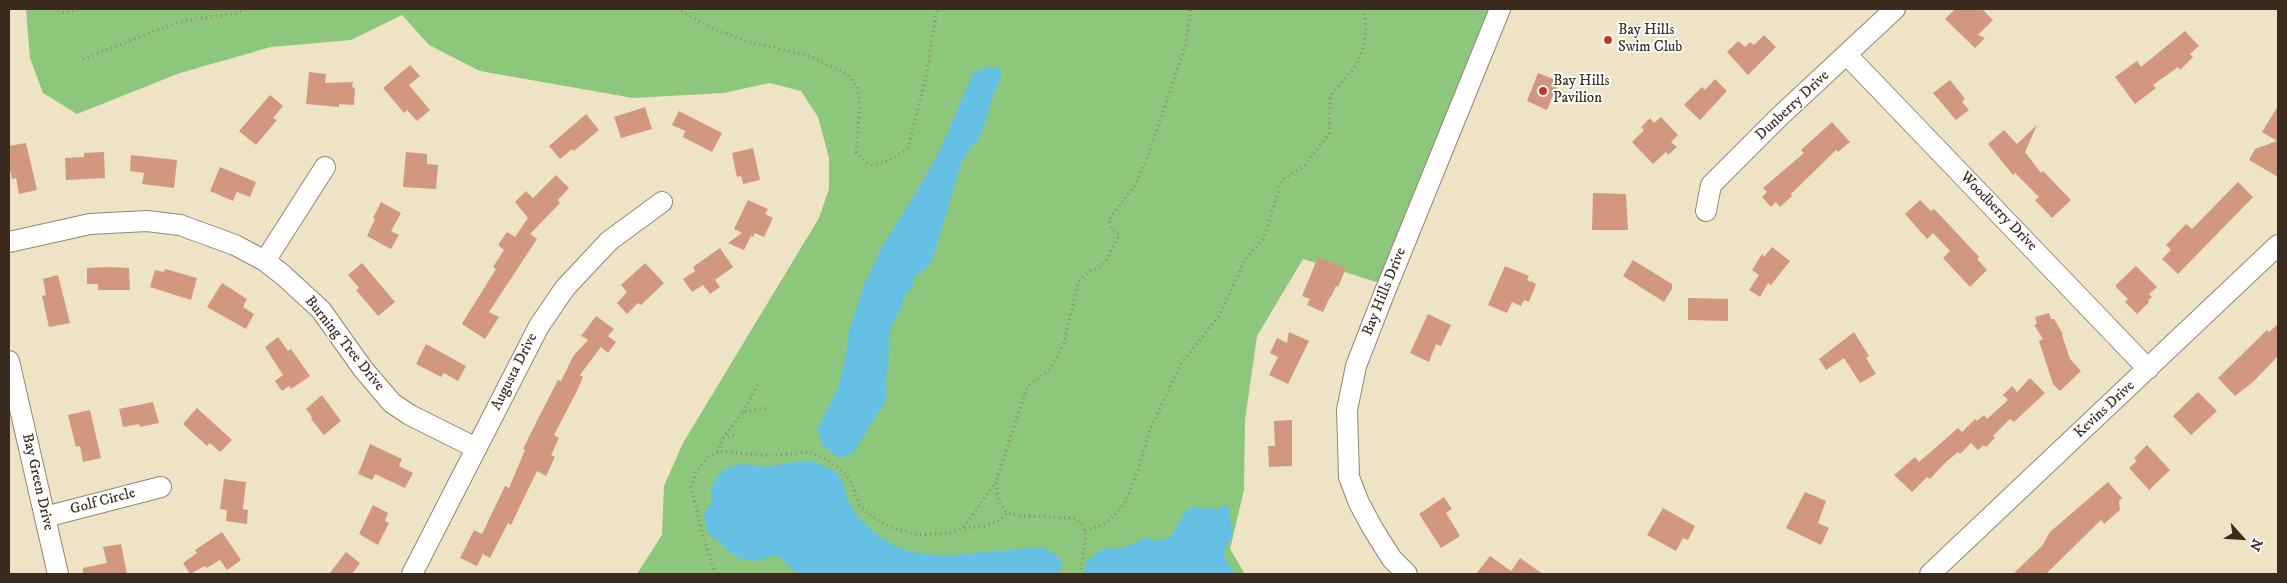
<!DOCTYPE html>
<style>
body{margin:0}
#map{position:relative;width:2287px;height:583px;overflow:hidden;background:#efe3c6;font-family:"IM FELL DW Pica",serif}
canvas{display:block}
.frame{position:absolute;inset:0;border:10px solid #3b2a1e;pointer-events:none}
.north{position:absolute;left:2217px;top:513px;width:50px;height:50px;-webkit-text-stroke:4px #fff;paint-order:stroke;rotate:116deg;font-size:14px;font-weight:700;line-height:20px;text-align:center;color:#3b2a1e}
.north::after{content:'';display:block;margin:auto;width:18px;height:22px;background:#3b2a1e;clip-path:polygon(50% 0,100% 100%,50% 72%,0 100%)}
</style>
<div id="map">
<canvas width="2287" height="583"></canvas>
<div class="frame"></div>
<div class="north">N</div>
</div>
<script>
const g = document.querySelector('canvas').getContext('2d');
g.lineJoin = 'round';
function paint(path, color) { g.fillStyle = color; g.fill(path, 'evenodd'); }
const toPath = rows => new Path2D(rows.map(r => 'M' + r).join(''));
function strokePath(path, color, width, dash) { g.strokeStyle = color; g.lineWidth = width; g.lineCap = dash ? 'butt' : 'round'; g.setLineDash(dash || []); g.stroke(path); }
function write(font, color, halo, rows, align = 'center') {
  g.font = font + ' "IM FELL DW Pica",serif'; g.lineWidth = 4; g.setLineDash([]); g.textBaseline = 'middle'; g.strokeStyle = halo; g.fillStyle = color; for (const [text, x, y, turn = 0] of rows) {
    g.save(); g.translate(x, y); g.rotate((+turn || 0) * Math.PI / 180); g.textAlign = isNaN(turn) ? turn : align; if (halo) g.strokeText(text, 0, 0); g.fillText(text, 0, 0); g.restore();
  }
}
const green = toPath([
 [26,9,1490,9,1451,102,1383,284,1303,259,1257,336,1245,420,1244,490,1230,549,1245,574,637,574,662,535,664,486,683,443,819,218,829,189,829,158,818,117,801,91,770,83,723,93,633,98,480,71,429,45,402,15,351,40,271,47,180,73,77,114,43,93,30,58]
]);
const water = toPath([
 [987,67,1002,69,1000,80,994,93,983,129,977,142,971,147,961,163,933,258,928,267,914,277,913,288,904,295,903,304,890,329,888,370,886,377,887,394,883,405,854,452,841,458,836,456,822,445,817,429,838,388,848,345,849,330,865,283,881,248,916,193,941,148,973,73],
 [812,461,835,471,843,482,847,499,856,514,874,532,895,546,911,552,943,556,1041,547,1053,552,1063,562,1057,574,799,574,789,567,779,556,772,556,759,561,741,559,729,552,717,539,710,537,706,528,704,514,712,501,711,488,717,477,724,469,742,464,767,467,794,462],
 [1228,504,1233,536,1223,552,1227,562,1236,574,1083,574,1087,561,1102,549,1126,547,1147,537,1155,541,1163,540,1171,536,1184,513,1191,507,1219,509]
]);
const building = toPath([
 [1955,9,1982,9,1993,20,1978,35,1985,38,1975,48,1945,19],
 [2185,31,2199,46,2190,54,2193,57,2180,70,2178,67,2153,85,2156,88,2135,104,2115,77,2137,61,2141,67],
 [1764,35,1776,47,1748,75,1727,52,1738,41,1745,47,1750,42,1754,45],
 [410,65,420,76,409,85,430,110,417,121,407,110,404,113,383,88],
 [309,72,326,74,325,83,353,82,352,87,355,88,354,105,339,104,339,107,306,104],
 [1538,73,1559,81,1547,110,1527,101],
 [1715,79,1727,91,1700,120,1684,105,1702,87,1705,90],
 [1950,80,1965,99,1962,102,1969,110,1956,120,1933,93],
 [270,95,283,106,273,118,277,120,256,145,239,131],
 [2278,106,2278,177,2249,160,2255,149,2277,141,2262,132],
 [645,107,652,129,621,138,614,117],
 [679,111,722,133,712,152,683,137,685,131,672,125],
 [586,114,599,130,574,151,572,149,560,159,549,146],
 [1661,117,1678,135,1671,142,1677,147,1668,155,1666,152,1653,164,1632,142,1644,130,1641,127,1650,118,1654,123],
 [1832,122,1850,142,1838,152,1836,150,1791,194,1792,196,1780,207,1776,202,1771,207,1762,197,1767,192,1763,188,1804,153,1801,150],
 [2037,125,2025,152,2041,173,2043,171,2071,200,2052,218,2035,200,2039,197,2015,173,2013,175,1988,144,2004,130,2017,144],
 [26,143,37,190,19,194,16,178,12,179,9,164,9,146],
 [753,148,760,180,743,184,741,176,737,177,732,153],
 [104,152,105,178,66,180,65,158,84,157,84,153],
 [406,152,427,154,427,164,438,165,436,189,403,187],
 [131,155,177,160,174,188,142,184,144,173,130,171],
 [220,167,256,182,250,197,237,192,233,201,210,191],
 [556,175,569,188,558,200,560,203,530,234,537,239,489,312,499,317,485,339,462,324,463,322,496,269,493,267,504,250,498,245,507,232,515,237,528,218,515,202,526,191,533,198],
 [2238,182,2253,197,2178,274,2162,259,2171,250,2166,245,2186,224,2192,229],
 [1593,193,1626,194,1628,230,1592,230],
 [748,200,768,209,765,214,773,218,764,237,755,233,753,237,751,236,744,250,728,243,742,233,734,229],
 [1920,200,1931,211,1934,209,1940,215,1979,257,1977,259,1987,270,1970,287,1943,258,1950,251,1933,233,1927,239,1905,214],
 [381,202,401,213,391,231,399,235,391,249,367,236,375,219,373,218],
 [1772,247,1790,261,1771,285,1768,283,1760,297,1749,290,1759,275,1752,270,1762,254,1764,257],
 [720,248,733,267,715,280,720,287,710,294,703,285,692,292,683,279,695,271,693,267],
 [1318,257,1346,268,1338,287,1336,286,1331,297,1330,297,1323,312,1307,305,1310,299,1302,296],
 [1633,260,1672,284,1672,289,1664,302,1623,276],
 [362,263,395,302,378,316,356,290,359,288,348,275],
 [645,263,664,283,641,305,638,303,627,314,617,303,627,292,621,285],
 [1505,266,1529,276,1527,280,1536,284,1529,302,1524,300,1521,306,1512,302,1507,313,1488,305],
 [2136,266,2157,287,2149,294,2152,297,2148,300,2149,302,2137,314,2125,302,2128,299,2115,286],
 [108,267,129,268,130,290,98,290,98,284,87,284,87,268],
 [165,269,197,278,191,300,150,287,155,270,164,272],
 [58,275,70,323,49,327,42,296,46,295,43,279],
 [222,283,247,299,243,307,254,314,246,329,207,307],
 [1688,298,1728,299,1728,321,1688,320],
 [2049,313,2051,319,2054,319,2063,334,2062,335,2070,359,2081,371,2060,391,2053,384,2039,341,2043,339,2034,325,2037,324,2035,317],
 [1428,314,1451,325,1441,346,1436,344,1429,362,1410,353],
 [596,316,614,329,608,336,616,342,608,353,601,347,580,375,583,377,577,391,554,435,559,438,551,455,555,457,546,476,537,471,511,525,508,523,490,558,483,554,477,566,460,558,474,530,482,534,505,486,509,488,525,450,523,449,543,409,558,380,561,381,574,355,588,340,581,336],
 [2278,324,2278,356,2253,382,2235,396,2218,378,2267,330,2269,332],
 [1289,332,1309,341,1288,384,1269,375,1278,357,1270,353,1277,338,1287,343],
 [1854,332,1869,356,1866,358,1876,374,1860,383,1844,358,1826,370,1819,359],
 [278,337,288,351,291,349,310,376,291,389,289,386,282,391,275,381,283,375,265,347],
 [426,344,466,366,458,381,444,373,441,377,416,364],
 [2030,378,2045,393,2014,422,2010,419,1993,436,1995,438,1986,447,1984,445,1978,450,1971,443,1960,454,1958,452,1945,463,1930,479,1927,477,1912,492,1894,475,1915,457,1919,462,1958,428,1962,432,1975,419,1977,421,1984,415,1987,419,2008,400,2003,395,2012,386,2017,392],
 [2198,392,2217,411,2191,435,2173,416],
 [322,395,341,421,324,435,311,419,312,417,306,409],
 [153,402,159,423,140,427,139,424,123,427,119,409],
 [197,408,232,440,220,452,210,443,207,446,183,424],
 [90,410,101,458,83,462,80,446,76,447,68,415],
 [1292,420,1292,466,1269,467,1268,446,1275,446,1274,421],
 [370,444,402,459,399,466,413,473,405,488,375,474,372,480,358,474],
 [2147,445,2170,470,2149,490,2129,468,2137,461,2134,458],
 [224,479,246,482,243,509,248,510,247,524,226,521,227,510,220,509],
 [2108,482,2122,498,2119,501,2120,510,2104,524,2101,520,2046,574,2013,574,2042,546,2050,532],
 [1805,492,1826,501,1818,523,1829,528,1821,545,1786,528],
 [1444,497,1452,509,1446,513,1460,536,1441,548,1419,514],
 [373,505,388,513,385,521,389,523,378,545,359,534],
 [1663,508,1695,526,1688,540,1683,538,1676,551,1647,535],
 [222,532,241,560,227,570,220,560,207,568,205,566,190,574,183,563,197,553,195,550],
 [121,544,127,574,83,574,83,568,107,563,103,547],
 [346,552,360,563,352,574,329,574],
 [1490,556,1511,571,1520,558,1543,574,1476,574]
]);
const path = toPath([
 [53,9,65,13,78,9],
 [677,9,712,28,746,41,809,56,847,74,857,86,860,104,856,152,866,162,873,165,883,163,900,154,908,147,925,82,937,9],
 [83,59,173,24,195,19,239,13,247,9],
 [743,412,759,383],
 [723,438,737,435],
 [717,452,723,438,743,412,769,407],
 [964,528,985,526,1000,520,1007,513],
 [1085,531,1104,524,1114,516,1124,504,1137,474,1150,430,1180,365,1218,317,1230,293,1244,261,1264,238,1282,180,1305,165,1329,134,1330,100,1332,94,1355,67,1363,48,1366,32,1364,9],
 [715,574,702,532,691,487,696,472,708,457,719,451,768,456,810,452,824,458,846,474,851,482,859,505,877,520,892,528,918,535,948,533,963,528,996,482],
 [1080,574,1086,537,1082,524,1074,518,1023,516,1007,513,998,500,996,481,1027,387,1049,370,1064,343,1078,282,1089,271,1099,268,1106,261,1117,239,1119,234,1112,230,1109,221,1112,215,1134,187,1146,161,1185,47,1191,9]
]);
const street = toPath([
 [1847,55,2148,369],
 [1706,211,1711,185,1779,117,1895,9],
 [9,242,90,224,147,221,180,225,235,245,265,261,283,275,321,310,363,369,392,403,410,415,476,448],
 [265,261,325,167],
 [9,361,58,574],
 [45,517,161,487],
 [412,574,539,326,565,288,609,241,662,202],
 [1407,574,1392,559,1373,529,1359,503,1349,477,1347,410,1356,366,1382,299,1500,9],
 [1930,574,2278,245]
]);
const markers = [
 [1608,40,5,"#c8321e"],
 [1543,91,5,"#c8321e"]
];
const poiNames = [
 ["Bay Hills",1618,31],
 ["Swim Club",1618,48],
 ["Bay Hills",1553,82],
 ["Pavilion",1553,99]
];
const streetNames = [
 ["Dunberry Drive",1793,106,-43],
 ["Woodberry Drive",1998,212,46],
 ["Bay Hills Drive",1385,292,-68],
 ["Burning Tree Drive",344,344,51],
 ["Augusta Drive",515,372,-63],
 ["Kevins Drive",2105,410,-43],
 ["Bay Green Drive",37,482,77],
 ["Golf Circle",103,502,-15]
];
paint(green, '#8dc77b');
paint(water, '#66c0e4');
paint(building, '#d1987f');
strokePath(street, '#958672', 22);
strokePath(path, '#958672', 3, [1, 4]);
strokePath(street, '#fff', 20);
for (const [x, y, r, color] of markers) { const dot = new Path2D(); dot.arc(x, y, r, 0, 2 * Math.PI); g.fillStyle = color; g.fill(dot); strokePath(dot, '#fff', 2); }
write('15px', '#3b2a1e', '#fff', poiNames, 'left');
write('15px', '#3b2a1e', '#fff', streetNames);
</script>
